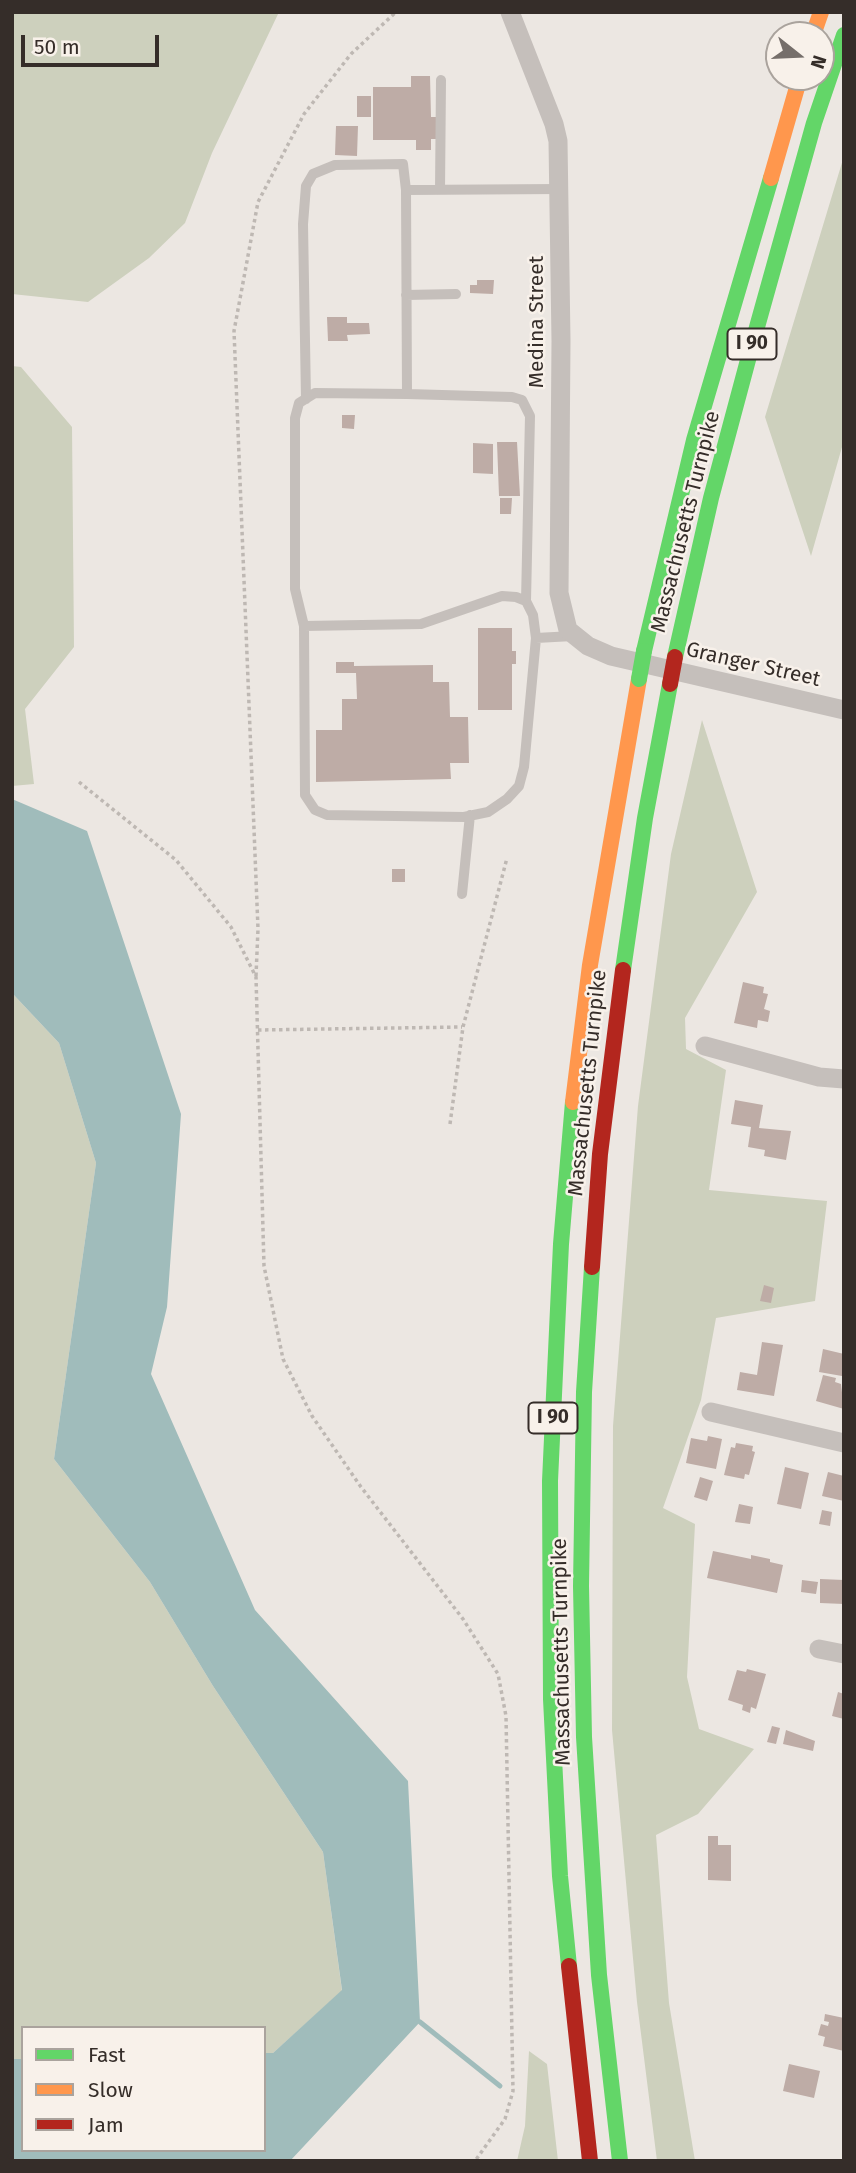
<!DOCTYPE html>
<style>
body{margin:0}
#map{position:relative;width:856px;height:2173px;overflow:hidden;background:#ece7e2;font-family:"Fira Sans",sans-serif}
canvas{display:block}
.frame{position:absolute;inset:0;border:14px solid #352d29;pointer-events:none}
.legend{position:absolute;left:21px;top:2026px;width:245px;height:126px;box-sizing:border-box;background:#f8f1ea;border:2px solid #aaa39d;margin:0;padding:9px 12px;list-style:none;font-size:21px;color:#352d29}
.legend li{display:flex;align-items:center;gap:14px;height:35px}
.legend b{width:35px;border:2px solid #aaa39d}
.north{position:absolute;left:765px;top:21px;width:70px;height:70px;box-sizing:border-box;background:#f8f1ea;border:2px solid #aaa39d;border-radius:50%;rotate:108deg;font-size:19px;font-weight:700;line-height:28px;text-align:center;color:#352d29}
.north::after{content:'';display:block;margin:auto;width:24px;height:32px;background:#756e6a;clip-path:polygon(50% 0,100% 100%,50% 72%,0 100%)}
.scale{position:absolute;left:21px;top:35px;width:138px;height:32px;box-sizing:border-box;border:4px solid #352d29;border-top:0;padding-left:9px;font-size:21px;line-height:24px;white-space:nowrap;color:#352d29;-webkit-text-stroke:5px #f8f1ea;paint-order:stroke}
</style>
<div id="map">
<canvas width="856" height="2173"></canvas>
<div class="frame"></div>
<ul class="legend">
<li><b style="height:9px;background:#63d668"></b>Fast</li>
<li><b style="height:9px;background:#ff974d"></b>Slow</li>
<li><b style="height:9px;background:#b3261e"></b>Jam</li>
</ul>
<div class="north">N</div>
<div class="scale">50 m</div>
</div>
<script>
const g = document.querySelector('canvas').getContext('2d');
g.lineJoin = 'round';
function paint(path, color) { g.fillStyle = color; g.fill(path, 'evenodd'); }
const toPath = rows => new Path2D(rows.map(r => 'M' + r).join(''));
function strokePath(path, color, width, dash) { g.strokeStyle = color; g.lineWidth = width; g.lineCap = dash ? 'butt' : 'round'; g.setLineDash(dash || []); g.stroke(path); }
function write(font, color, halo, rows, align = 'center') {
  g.font = font + ' "Fira Sans",sans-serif'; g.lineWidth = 5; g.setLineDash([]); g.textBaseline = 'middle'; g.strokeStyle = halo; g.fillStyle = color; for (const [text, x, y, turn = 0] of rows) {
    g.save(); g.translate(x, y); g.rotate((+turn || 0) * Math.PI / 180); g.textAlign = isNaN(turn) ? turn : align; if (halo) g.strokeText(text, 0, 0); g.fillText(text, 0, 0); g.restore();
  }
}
const green = toPath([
 [12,12,279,12,212,153,185,223,149,258,88,302,12,294],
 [844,156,844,440,811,556,765,417],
 [12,366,21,367,72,427,74,647,25,709,34,784,12,786],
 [702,720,757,892,685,1018,686,1049,726,1070,709,1190,827,1201,815,1301,716,1318,701,1400,663,1508,695,1524,687,1677,699,1729,754,1749,698,1814,656,1835,669,2003,695,2161,657,2161,637,2002,612,1730,613,1426,638,1106,671,854],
 [12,993,59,1043,96,1163,54,1459,150,1582,213,1686,323,1852,342,1991,273,2053,264,2053,264,2028,23,2028,23,2059,12,2059],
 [529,2051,547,2064,558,2161,517,2161,525,2126]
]);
const water = toPath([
 [12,799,87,831,181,1114,167,1307,151,1374,255,1610,408,1781,420,2022,290,2161,12,2161,12,2059,23,2059,23,2150,264,2150,264,2053,273,2053,342,1990,323,1852,213,1686,150,1582,54,1459,96,1163,59,1043,12,993]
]);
const stream = toPath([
 [420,2022,500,2086]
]);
const building = toPath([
 [411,76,430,76,431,117,437,117,437,139,431,139,431,150,416,150,416,140,373,140,373,87,411,87],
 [357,96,371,96,371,117,357,117],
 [336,126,358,126,357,156,335,155],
 [477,280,494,280,493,294,470,293,470,285,477,285],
 [327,317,347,317,347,323,369,323,370,334,347,335,348,341,328,341],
 [342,415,355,415,354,429,342,428],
 [497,442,517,442,520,496,499,496],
 [473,443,493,444,493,474,473,473],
 [500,498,512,498,511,514,500,514],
 [478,628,512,628,512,651,516,651,516,664,512,664,512,710,478,710],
 [336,662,354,662,354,666,433,665,433,682,449,682,450,717,468,717,469,763,450,763,451,779,316,782,316,730,342,730,342,699,357,699,356,673,336,673],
 [392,869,405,869,405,882,392,882],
 [743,982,764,987,763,993,768,994,764,1009,770,1011,768,1022,758,1020,757,1028,734,1023],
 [735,1100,763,1105,759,1128,791,1131,786,1160,764,1156,765,1150,748,1147,751,1127,731,1124],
 [764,1285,774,1288,771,1303,760,1301],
 [762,1342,783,1345,774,1396,737,1390,740,1372,757,1375],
 [823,1349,844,1354,842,1376,819,1372],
 [823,1375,836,1378,835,1382,841,1384,844,1409,816,1401],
 [708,1436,722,1439,716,1469,686,1463,691,1438,707,1441],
 [736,1443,753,1446,752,1451,755,1452,749,1475,745,1474,744,1479,724,1475,731,1447,735,1448],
 [785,1467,809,1473,801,1509,777,1504],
 [828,1472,844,1476,844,1501,822,1496],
 [700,1477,713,1481,707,1501,694,1497],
 [739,1504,753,1507,750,1524,735,1522],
 [822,1510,832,1512,830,1526,819,1524],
 [713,1551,751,1559,751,1555,770,1559,770,1562,783,1565,777,1593,707,1578],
 [820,1579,844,1580,844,1604,820,1603],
 [802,1580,818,1582,816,1594,801,1592],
 [747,1669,766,1674,756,1709,751,1707,750,1713,742,1710,743,1705,728,1700,737,1670,746,1672],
 [838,1692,844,1694,844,1719,832,1716],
 [772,1726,780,1728,776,1744,767,1742],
 [786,1730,815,1741,813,1751,783,1744],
 [708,1836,718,1836,718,1845,731,1845,731,1881,708,1880],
 [825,2014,844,2018,844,2051,823,2046,825,2037,818,2035,821,2024,828,2026,829,2022,824,2021],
 [789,2064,820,2071,814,2098,783,2091]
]);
const path = toPath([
 [79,782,176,860,231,927,256,977,264,1266,283,1359,312,1416,361,1487,463,1619,498,1674,506,1716,513,2091,505,2119,475,2161],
 [256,976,258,929,234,331,258,202,304,114,351,54,396,12],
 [258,1030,462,1027],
 [450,1124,463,1027,507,858]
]);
const lane = toPath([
 [440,190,441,80],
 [406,295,456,294],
 [407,394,315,393,299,403,295,418,295,589,304,626,305,795,315,810,327,815,464,817,488,812,507,799,519,786,524,767,536,638,573,636],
 [306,399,303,224,306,186,313,174,335,165,403,164,406,190],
 [526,601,530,416,522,400,512,397,407,394,406,190,559,189],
 [304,626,421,624,502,596,516,597,526,601,533,615,536,638],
 [462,894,470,815]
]);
const street = toPath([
 [510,12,554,124,558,141,561,341,559,593,568,630,588,646,611,656,844,710],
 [705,1046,819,1077,844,1079],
 [711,1412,844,1443],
 [819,1649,844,1654]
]);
const fast = toPath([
 [644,651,694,440,771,178],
 [675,657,711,498,752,345,814,123,844,35],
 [623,970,645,818,670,684],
 [592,1267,584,1392,581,1586,584,1737,599,1975,620,2161],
 [569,1966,560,1876,551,1699,550,1481,561,1244,573,1102]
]);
const slow = toPath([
 [813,35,821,12],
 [771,178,800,77],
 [573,1102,590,965,639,679]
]);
const jam = toPath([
 [592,1267,600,1154,623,970],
 [569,1966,590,2161]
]);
const fastBridge = toPath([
 [639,679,644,651]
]);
const jamBridge = toPath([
 [670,684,675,657]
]);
const shields = [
 [752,344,49],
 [553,1418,49]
];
const shieldNames = [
 ["I 90",752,344],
 ["I 90",553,1418]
];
const streetNames = [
 ["Medina Street",537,322,-90],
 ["Massachusetts Turnpike",686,522,-76],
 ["Granger Street",753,665,13],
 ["Massachusetts Turnpike",588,1083,-84],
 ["Massachusetts Turnpike",562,1652,-91]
];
paint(green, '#cdd0bd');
paint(water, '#a0bcbb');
strokePath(stream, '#a0bcbb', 5);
paint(building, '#beaca6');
strokePath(path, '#beb8b3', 3.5, [3.5, 3.5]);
strokePath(lane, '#c5bfbb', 10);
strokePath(street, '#c5bfbb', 19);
strokePath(fast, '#63d668', 16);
strokePath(slow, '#ff974d', 16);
strokePath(jam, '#b3261e', 16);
strokePath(fastBridge, '#63d668', 16);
strokePath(jamBridge, '#b3261e', 16);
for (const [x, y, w] of shields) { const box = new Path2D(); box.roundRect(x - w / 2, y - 15.5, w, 31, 5); g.fillStyle = '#f8f1ea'; g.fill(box); strokePath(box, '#352d29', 2); }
write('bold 19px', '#352d29', null, shieldNames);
write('21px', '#352d29', '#f8f1ea', streetNames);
</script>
